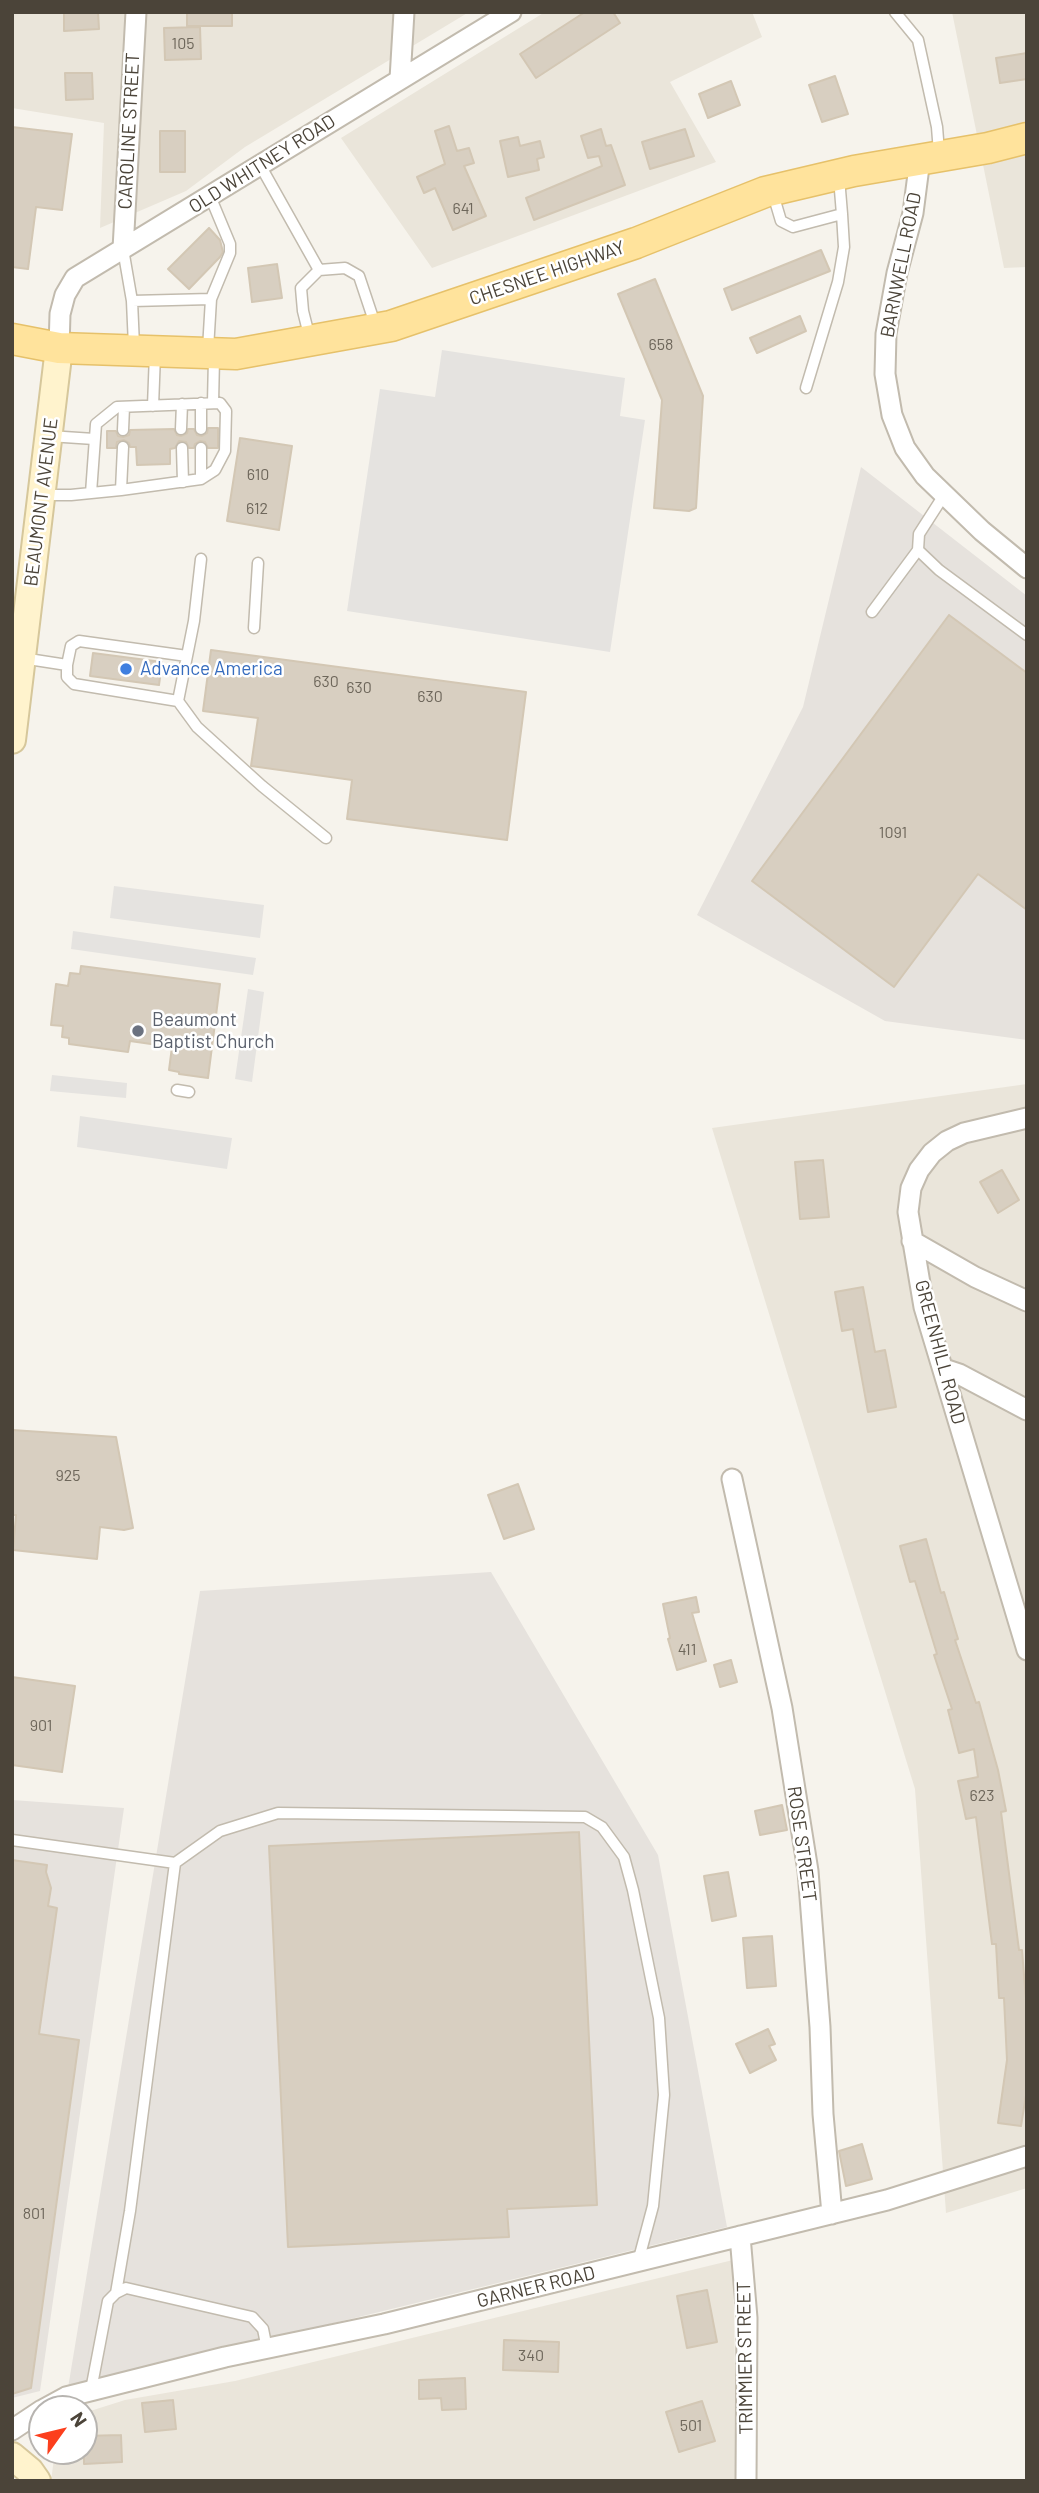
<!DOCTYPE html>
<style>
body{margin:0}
#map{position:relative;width:1039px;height:2493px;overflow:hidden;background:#f6f3ec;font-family:Barlow,sans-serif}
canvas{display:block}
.frame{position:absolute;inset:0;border:14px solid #4b4439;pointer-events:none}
.north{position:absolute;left:28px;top:2395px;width:70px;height:70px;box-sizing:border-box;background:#fff;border:2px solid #b7b4b0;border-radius:50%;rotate:56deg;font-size:19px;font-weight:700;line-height:28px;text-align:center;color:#4b4439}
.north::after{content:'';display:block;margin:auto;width:24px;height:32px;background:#fc3f1d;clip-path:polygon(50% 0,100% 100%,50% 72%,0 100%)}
</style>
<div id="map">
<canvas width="1039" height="2493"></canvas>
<div class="frame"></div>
<div class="north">N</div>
</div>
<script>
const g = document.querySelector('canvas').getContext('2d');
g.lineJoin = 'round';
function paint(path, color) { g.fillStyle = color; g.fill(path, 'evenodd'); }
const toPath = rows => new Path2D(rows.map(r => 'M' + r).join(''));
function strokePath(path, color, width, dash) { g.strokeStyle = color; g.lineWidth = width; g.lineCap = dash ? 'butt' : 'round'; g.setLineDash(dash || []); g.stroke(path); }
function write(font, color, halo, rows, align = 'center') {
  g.font = font + ' Barlow,sans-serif'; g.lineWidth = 5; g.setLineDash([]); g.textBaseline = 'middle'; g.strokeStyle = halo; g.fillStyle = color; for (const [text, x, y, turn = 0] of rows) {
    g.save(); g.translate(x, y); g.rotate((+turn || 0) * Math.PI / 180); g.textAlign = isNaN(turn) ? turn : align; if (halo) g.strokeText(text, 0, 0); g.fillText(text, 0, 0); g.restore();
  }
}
const residential = toPath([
 [12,12,469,12,245,147,186,191,100,228,104,123,12,108],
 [545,12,752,12,762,37,670,82,716,162,432,268,341,138],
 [952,12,1027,12,1027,267,1004,268],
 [1027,1084,1027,2188,946,2213,915,1789,712,1128],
 [733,2260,737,2481,51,2481,55,2451,84,2451,84,2413,125,2400,235,2381]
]);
const industrial = toPath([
 [861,467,1027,596,1027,1040,885,1021,697,915,803,707],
 [491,1572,658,1855,727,2227,68,2388,200,1591],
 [12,1800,124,1808,40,2391,12,2398]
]);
const parking = toPath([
 [442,350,625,378,620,416,645,420,610,652,347,611,380,389,435,397],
 [114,886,264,905,260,938,110,918],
 [73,931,256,958,253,975,71,949],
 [248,989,264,992,252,1082,235,1079],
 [52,1075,127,1083,126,1098,50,1091],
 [80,1116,232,1138,227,1169,77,1147]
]);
const building = toPath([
 [64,12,98,12,99,29,64,31,64,12],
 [187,12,232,12,232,26,187,26,187,12],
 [585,12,613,12,620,23,536,78,520,54,585,12],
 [200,27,201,59,165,60,164,28,200,27],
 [1027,53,1027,79,1000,83,996,58,1027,53],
 [65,73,92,73,93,99,66,100,65,73],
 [835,76,848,114,822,122,809,85,835,76],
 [731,81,740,105,708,118,699,94,731,81],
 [449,126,457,151,469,148,474,163,464,166,486,216,453,230,435,188,424,193,417,177,445,164,435,131,449,126],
 [12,127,72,134,62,210,36,207,28,269,12,267,12,127],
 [601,129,606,146,611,145,625,185,534,220,526,198,602,166,599,156,588,158,581,136,601,129],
 [685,129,694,156,650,169,642,142,685,129],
 [160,131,185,131,185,172,160,172,160,131],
 [518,137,520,146,540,141,544,157,537,159,539,170,508,177,500,141,518,137],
 [209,228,220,240,223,252,220,257,189,289,168,269,209,228],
 [821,250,830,271,732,310,724,289,821,250],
 [277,264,282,298,252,302,248,268,277,264],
 [655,279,703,396,696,508,689,511,654,508,662,400,618,294,655,279],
 [800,316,806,331,757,353,750,338,800,316],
 [208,428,218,428,218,448,208,448,205,442,200,441,195,444,194,448,189,448,186,442,179,441,175,448,170,449,170,464,137,465,136,447,130,447,129,443,124,440,117,442,116,448,107,448,107,431,116,431,118,436,123,437,129,435,130,430,174,429,177,435,181,436,187,433,188,429,194,429,197,435,202,436,207,433,208,428],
 [240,438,292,446,279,530,227,521,240,438],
 [949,615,1027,673,1027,910,978,874,894,987,752,881,949,615],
 [211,650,526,692,507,840,347,819,352,780,251,766,258,718,203,711,211,650],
 [93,653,162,662,159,685,90,676,93,653],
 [81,966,220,984,208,1078,179,1074,179,1072,169,1070,172,1047,130,1041,128,1052,69,1044,69,1038,62,1037,63,1026,51,1025,56,984,68,986,70,973,80,974,81,966],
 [823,1160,829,1217,800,1219,795,1162,823,1160],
 [1002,1170,1019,1200,998,1213,980,1182,1002,1170],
 [863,1287,875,1352,885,1350,896,1407,868,1412,853,1329,842,1331,835,1292,863,1287],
 [12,1430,116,1437,133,1528,124,1530,100,1527,97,1559,13,1550,16,1515,12,1515,12,1430],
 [518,1484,534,1529,504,1539,488,1495,518,1484],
 [926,1539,941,1593,944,1592,958,1639,955,1640,976,1703,979,1702,998,1770,1006,1811,1001,1812,1019,1950,1022,1950,1027,2012,1027,2089,1021,2126,998,2123,1007,2060,1004,1998,999,1998,996,1944,992,1944,976,1817,966,1819,958,1781,978,1777,974,1749,959,1753,948,1710,952,1709,934,1655,937,1654,915,1581,910,1582,900,1546,926,1539],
 [696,1597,699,1612,692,1613,706,1661,677,1670,668,1639,670,1638,663,1604,696,1597],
 [731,1660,737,1682,720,1687,714,1665,731,1660],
 [12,1677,75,1686,62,1772,12,1765,12,1677],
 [782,1805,787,1830,760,1835,755,1811,782,1805],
 [579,1832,597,2205,507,2209,509,2237,288,2247,269,1846,579,1832],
 [12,1860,47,1865,46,1872,51,1888,48,1906,57,1908,39,2034,79,2040,31,2388,12,2394,12,1860],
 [728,1872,736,1916,712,1921,704,1876,728,1872],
 [772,1936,776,1986,747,1988,743,1938,772,1936],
 [768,2029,775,2044,769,2046,776,2060,750,2073,736,2044,768,2029],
 [862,2144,872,2179,846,2186,839,2151,862,2144],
 [707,2290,717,2342,687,2348,677,2296,707,2290],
 [504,2340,559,2342,558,2372,503,2370,504,2340],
 [465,2378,466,2409,442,2410,441,2398,419,2399,419,2380,465,2378],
 [173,2400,176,2429,145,2432,142,2403,173,2400],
 [702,2401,715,2441,679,2452,666,2412,702,2401],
 [121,2435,122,2462,84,2464,84,2436,121,2435]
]);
const lane = toPath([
 [895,12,918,40,937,127,939,152],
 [260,165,319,270],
 [773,194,781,221,793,227,842,214,839,178],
 [210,196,230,244,230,253,211,299],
 [123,249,132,301],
 [310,339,303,311,301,288,319,270,345,268,359,276,375,324],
 [134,346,132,301,211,299,208,349],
 [806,388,838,282,844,247,842,214],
 [201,403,201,429],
 [213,403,214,358],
 [153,406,155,354],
 [181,429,182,404],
 [123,430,124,407],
 [49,436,94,439],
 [182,448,183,482],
 [201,448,201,479],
 [121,490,123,447],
 [42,495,71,495,121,490,201,479,215,470,225,451,226,411,220,403,117,407,96,424,91,493],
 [944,495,919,534,918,550,939,570,1027,635],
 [872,612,918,550],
 [254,628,258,563],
 [187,656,79,641,71,646,67,665,67,677,74,684,178,701,197,727,262,786,326,838],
 [22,658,67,665],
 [178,701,194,621,201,559],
 [177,1090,189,1092],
 [12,1840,175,1863,130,2211,116,2293],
 [175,1863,220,1831,278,1813,585,1817,602,1827,624,1857,633,1890,659,2018,664,2095,653,2206,638,2262],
 [91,2390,108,2301,116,2293,126,2288,252,2317,263,2329,267,2349]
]);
const street = toPath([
 [400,79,404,12],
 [920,159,913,213,897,273,886,334,885,374,892,415,905,448,925,476,982,531,1027,568],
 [123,249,136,12],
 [59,348,60,314,65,295,75,278,511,12],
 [1027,1118,964,1133,947,1141,932,1153,919,1170,911,1188,908,1212,924,1307,1027,1650],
 [912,1241,975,1277,1027,1301],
 [944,1369,959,1374,1027,1410],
 [732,1479,782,1708,808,1871,820,2027,823,2114,832,2214],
 [740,2236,747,2318,746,2481],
 [44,2409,66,2397,225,2357,384,2324,887,2200,1027,2156],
 [12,2430,42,2410]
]);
const secondary = toPath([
 [12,740,59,348],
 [12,2456,30,2471,37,2481]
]);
const primary = toPath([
 [12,339,59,348,236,354,391,326,636,243,765,192,854,171,988,148,1027,138]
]);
const markers = [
 [126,669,7,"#3f7fe0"],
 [138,1031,7,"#6b7280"]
];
const numberNames = [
 ["105",183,44],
 ["641",463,209],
 ["658",661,345],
 ["610",258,475],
 ["612",257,509],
 ["630",326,682],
 ["630",359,688],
 ["630",430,697],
 ["1091",893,833],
 ["925",68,1476],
 ["411",687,1650],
 ["901",41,1726],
 ["623",982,1796],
 ["801",34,2214],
 ["340",531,2356],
 ["501",691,2426]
];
const streetNames = [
 ["CAROLINE STREET",129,131,-87],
 ["OLD WHITNEY ROAD",262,164,-32],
 ["BARNWELL ROAD",901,265,-79],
 ["CHESNEE HIGHWAY",547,273,-19],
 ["BEAUMONT AVENUE",41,502,-83],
 ["GREENHILL ROAD",940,1352,75],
 ["ROSE STREET",802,1844,82],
 ["GARNER ROAD",536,2287,-14],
 ["TRIMMIER STREET",745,2358,-91]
];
const shopNames = [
 ["Advance America",140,669]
];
const worshipNames = [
 ["Beaumont",152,1020],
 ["Baptist Church",152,1042]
];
paint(residential, '#eae5da');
paint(industrial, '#e6e2dd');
paint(parking, '#e5e3e0');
paint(building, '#d8cfc1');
strokePath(building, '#d3c7b4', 2);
strokePath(lane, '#c2bbae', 13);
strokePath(street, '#c2bbae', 23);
strokePath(secondary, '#d6c79b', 30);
strokePath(primary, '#e6c16a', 33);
strokePath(lane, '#fff', 10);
strokePath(street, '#fff', 19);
strokePath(secondary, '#fff3cd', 26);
strokePath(primary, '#ffe39c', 30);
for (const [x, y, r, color] of markers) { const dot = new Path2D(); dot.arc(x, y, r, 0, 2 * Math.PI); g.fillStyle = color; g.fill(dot); strokePath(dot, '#fff', 2.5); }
write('16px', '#6e675b', null, numberNames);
write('19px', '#4b4439', '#fff', streetNames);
write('19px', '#366cbe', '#fff', shopNames, 'left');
write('19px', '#5b616d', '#fff', worshipNames, 'left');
</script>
